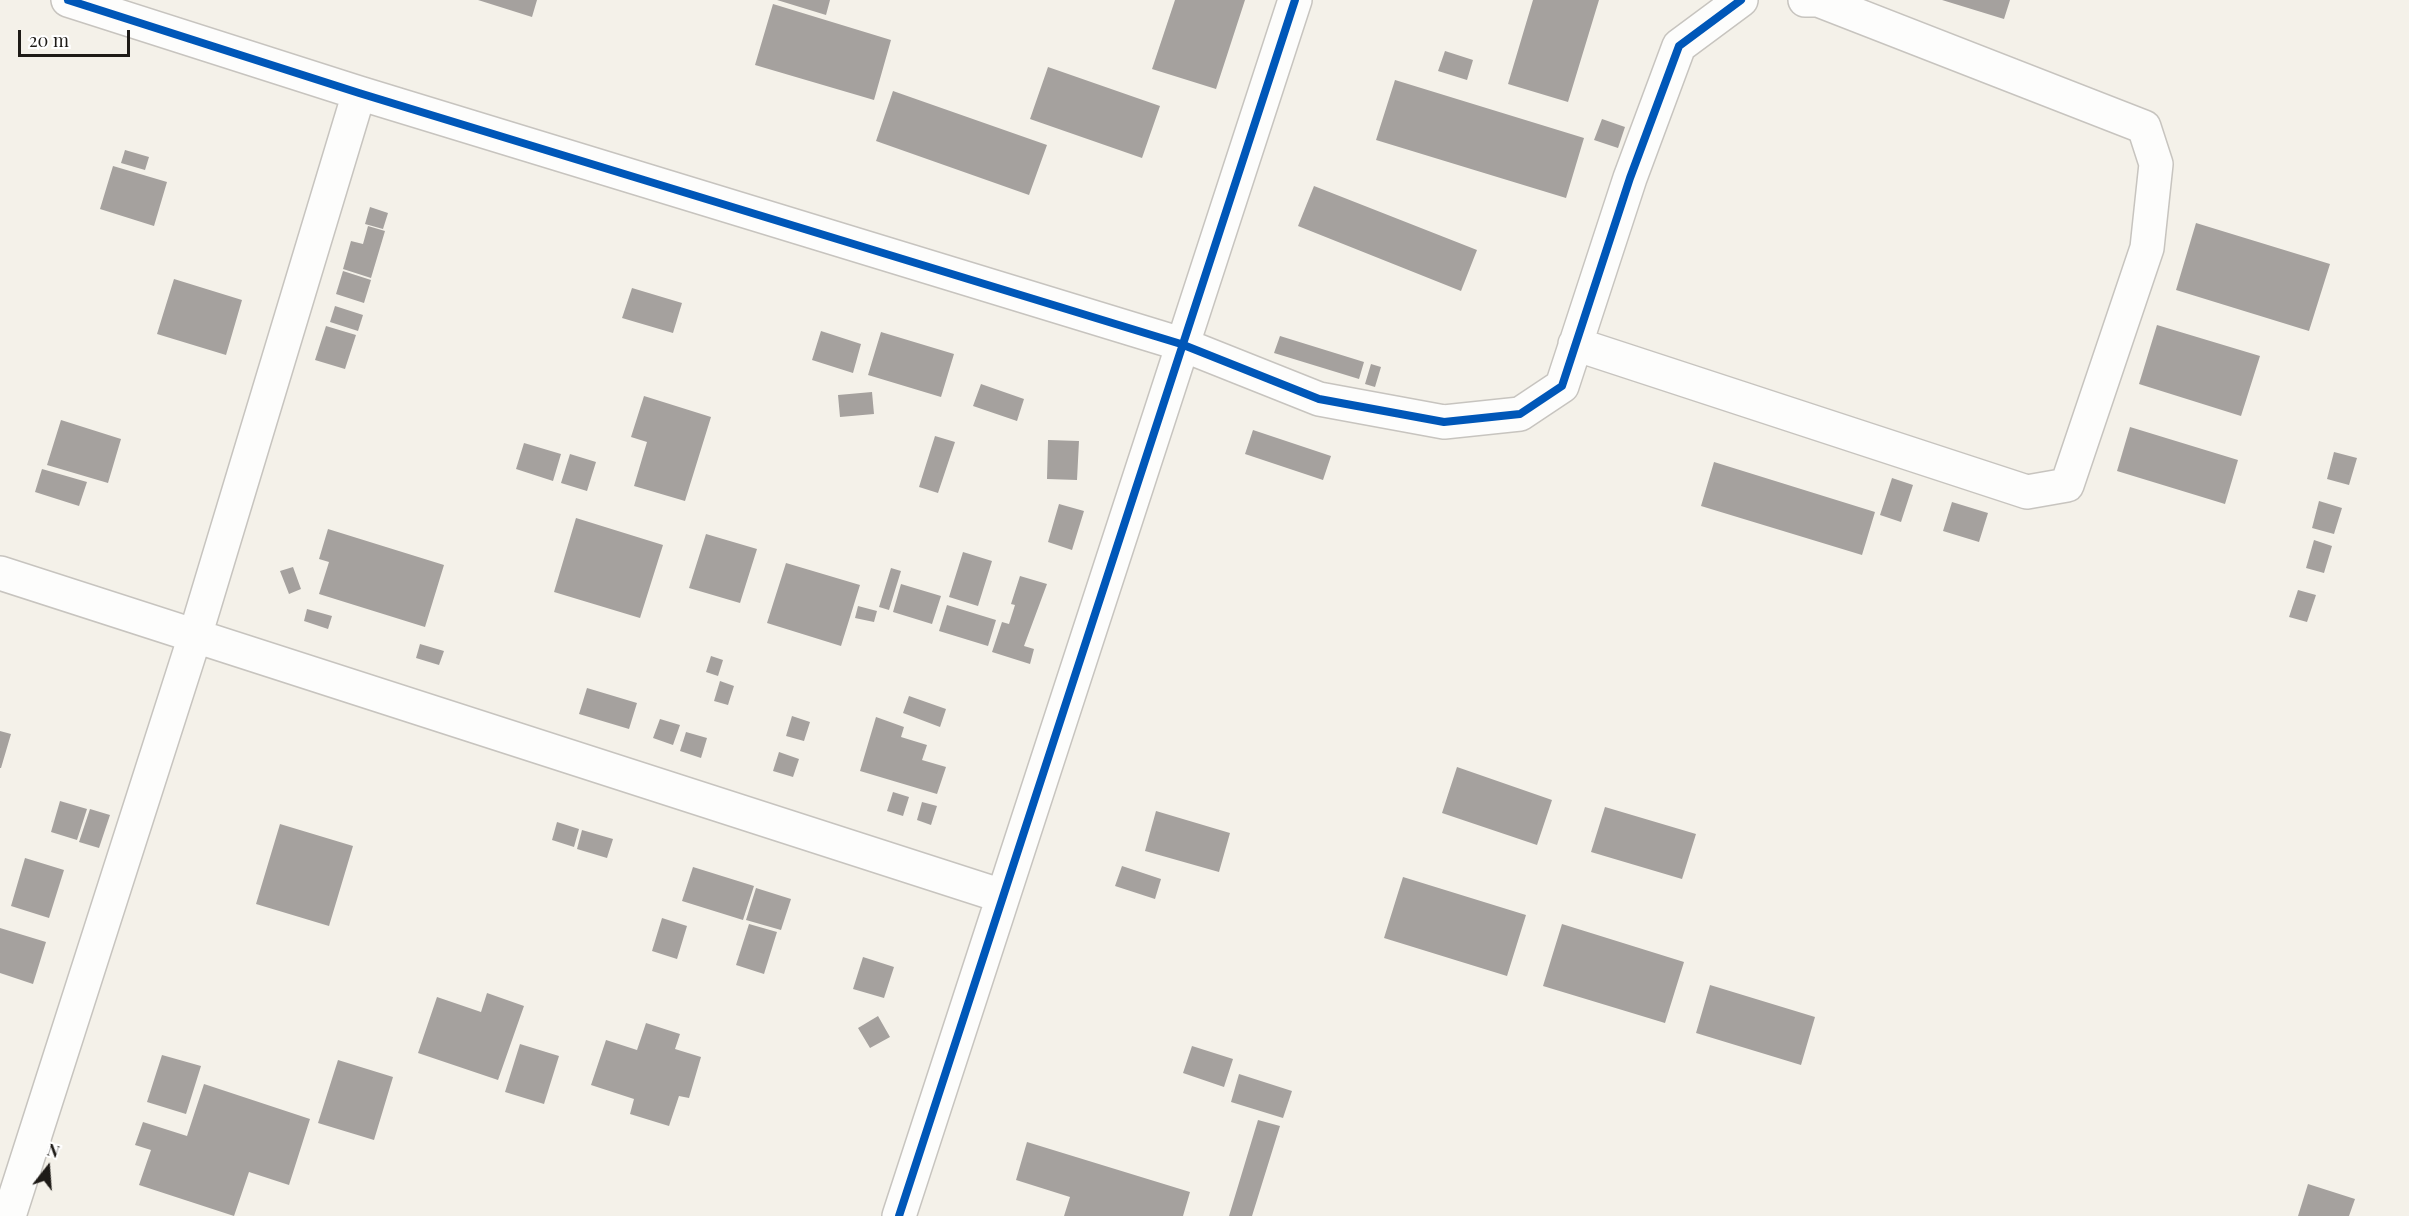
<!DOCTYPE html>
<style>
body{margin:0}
#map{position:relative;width:2409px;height:1216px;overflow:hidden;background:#f4f1e9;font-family:"Playfair Display",serif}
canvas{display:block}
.north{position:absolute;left:18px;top:1138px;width:60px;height:60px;-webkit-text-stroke:4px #fff;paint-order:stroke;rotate:17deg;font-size:16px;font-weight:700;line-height:24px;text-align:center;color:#1e1b17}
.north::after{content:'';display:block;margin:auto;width:21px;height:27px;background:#1e1b17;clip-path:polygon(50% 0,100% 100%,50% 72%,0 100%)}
.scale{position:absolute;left:18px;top:30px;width:112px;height:27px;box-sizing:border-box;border:3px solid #1e1b17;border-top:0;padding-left:8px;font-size:18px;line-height:21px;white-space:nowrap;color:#1e1b17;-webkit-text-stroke:4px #fff;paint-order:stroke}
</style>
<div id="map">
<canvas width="2409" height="1216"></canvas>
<div class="north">N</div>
<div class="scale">20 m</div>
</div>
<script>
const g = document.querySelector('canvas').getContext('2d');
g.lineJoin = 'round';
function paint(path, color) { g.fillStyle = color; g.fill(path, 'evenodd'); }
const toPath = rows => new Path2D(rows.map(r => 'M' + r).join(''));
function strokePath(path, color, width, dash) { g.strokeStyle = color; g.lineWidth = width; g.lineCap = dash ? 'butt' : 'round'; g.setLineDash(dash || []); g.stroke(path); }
const building = toPath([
 [478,0,537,0,532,17],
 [777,0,830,0,826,15],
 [1175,0,1245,0,1216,89,1152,69],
 [1533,0,1599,0,1568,102,1508,84],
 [1942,0,2010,0,2004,19],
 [773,4,891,40,874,100,755,65],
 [1445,51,1473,60,1467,80,1438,71],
 [1048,67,1160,106,1142,158,1030,119],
 [1395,80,1584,138,1566,198,1376,140],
 [893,91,1047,145,1029,195,876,141],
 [1602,119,1625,127,1618,148,1594,140],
 [125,150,149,157,145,170,121,163],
 [113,166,167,182,154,226,100,209],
 [1314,186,1477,250,1461,291,1298,226],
 [370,207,388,213,383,229,365,224],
 [2196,223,2330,264,2309,331,2176,290],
 [368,226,385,231,371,278,343,269,351,241,363,244],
 [343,271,371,280,364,303,336,294],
 [174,279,242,300,226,355,157,334],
 [632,288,682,303,673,333,622,318],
 [335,306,363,315,358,331,330,322],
 [2157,325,2260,356,2241,416,2139,384],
 [326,326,356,335,345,369,315,360],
 [821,331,861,344,853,373,812,360],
 [881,332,954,354,941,397,868,375],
 [1280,336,1364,362,1359,379,1274,353],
 [1371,364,1381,367,1375,387,1365,384],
 [981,384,1024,399,1017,421,973,406],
 [872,392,874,414,840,417,838,395],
 [644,396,711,417,685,501,634,486,647,442,631,437],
 [61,420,121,439,108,483,47,465],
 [2130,427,2238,460,2225,504,2117,471],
 [1253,430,1331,456,1323,480,1245,454],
 [935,436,955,442,938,493,919,487],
 [1048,440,1079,441,1077,480,1047,479],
 [524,443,561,454,553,481,516,469],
 [2334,452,2357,458,2349,485,2327,479],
 [570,454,596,462,587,491,561,483],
 [1714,462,1875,512,1862,555,1701,506],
 [42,469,87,482,79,506,35,492],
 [1892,478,1913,485,1901,522,1880,515],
 [2319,501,2342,508,2334,534,2312,528],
 [1952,502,1988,513,1979,542,1943,531],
 [1059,504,1084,511,1072,550,1048,542],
 [576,518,663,545,640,618,554,592],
 [328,529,444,565,425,627,319,594,329,562,319,559],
 [706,534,757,549,740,603,689,588],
 [2314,540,2332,546,2324,573,2306,568],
 [963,552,992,561,978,606,949,597],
 [786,563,860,585,841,646,767,623],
 [293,567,301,589,289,594,280,571],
 [891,568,901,571,889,610,879,607],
 [1020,576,1047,584,1024,646,1034,649,1030,664,992,652,1002,622,1009,624,1015,605,1011,604],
 [901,584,941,596,932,624,893,612],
 [2298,590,2316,595,2307,622,2289,617],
 [947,605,996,620,988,646,939,631],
 [858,606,877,611,874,622,855,618],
 [307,609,332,616,328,629,304,621],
 [420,644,444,651,439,665,416,658],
 [711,656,723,660,718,676,706,672],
 [720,681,734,686,728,705,714,701],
 [587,688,637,703,629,729,579,714],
 [909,696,946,709,940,727,903,713],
 [792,716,810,722,804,741,786,736],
 [876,717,904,727,901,737,927,745,922,760,946,767,937,794,860,771],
 [660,719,680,725,673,745,653,738],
 [0,731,11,734,1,768,0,768],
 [686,732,707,738,701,758,680,751],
 [779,752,799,759,793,777,773,771],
 [1457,767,1552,800,1537,845,1442,813],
 [893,792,909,797,903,816,887,811],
 [60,801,87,809,77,840,51,832],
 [922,802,937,806,931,825,917,820],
 [1605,807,1696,834,1682,879,1591,852],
 [90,809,110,815,99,848,79,842],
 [1156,811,1230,833,1219,872,1145,851],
 [557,822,579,829,574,847,552,840],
 [280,824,353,846,329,926,256,904],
 [582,830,613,839,607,858,577,849],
 [25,858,64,870,49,918,11,906],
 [1122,866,1161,879,1155,899,1115,886],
 [693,867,754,886,743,920,682,901],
 [1403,877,1526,915,1507,976,1384,938],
 [756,888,791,899,781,930,746,920],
 [662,918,687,926,677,959,652,951],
 [749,924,777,932,764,974,736,965],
 [1562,924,1684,962,1665,1023,1543,986],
 [0,928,46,942,33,984,0,973],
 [863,957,894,967,884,998,853,989],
 [1710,985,1815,1017,1801,1065,1696,1033],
 [487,993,524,1006,498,1080,418,1053,437,997,481,1012],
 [878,1016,890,1037,870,1048,858,1028],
 [646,1023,680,1034,675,1049,701,1057,689,1098,679,1096,669,1126,630,1114,634,1099,591,1085,606,1040,637,1050],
 [520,1044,559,1056,544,1104,505,1092],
 [1192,1046,1233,1059,1224,1087,1183,1073],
 [162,1055,201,1066,186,1114,147,1102],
 [338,1060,393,1077,374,1140,318,1123],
 [1239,1074,1292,1091,1283,1118,1231,1102],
 [204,1084,310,1119,289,1185,249,1172,234,1216,139,1185,151,1150,135,1145,143,1122,187,1136],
 [1258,1120,1280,1126,1252,1216,1229,1216],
 [1027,1142,1190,1192,1183,1216,1064,1216,1070,1197,1016,1180],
 [2308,1184,2355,1199,2349,1216,2298,1216]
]);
const minor = toPath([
 [68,0,359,93,1181,344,1319,399,1444,422,1520,414,1562,386,1630,178,1679,46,1741,0],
 [1575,344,2027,492,2067,485,2147,248,2156,164,2144,127,1818,0,1805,0],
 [0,573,1002,896],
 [9,1216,195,636,359,93],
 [899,1216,1295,0]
]);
const cycleway = toPath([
 [68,0,359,93,1181,344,1319,399,1444,422,1520,414,1562,386,1630,178,1679,46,1741,0],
 [899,1216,1295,0]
]);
paint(building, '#a5a19e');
strokePath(minor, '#c7c4bf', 36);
strokePath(minor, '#fdfdfc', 33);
strokePath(cycleway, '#0057b8', 8);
</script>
